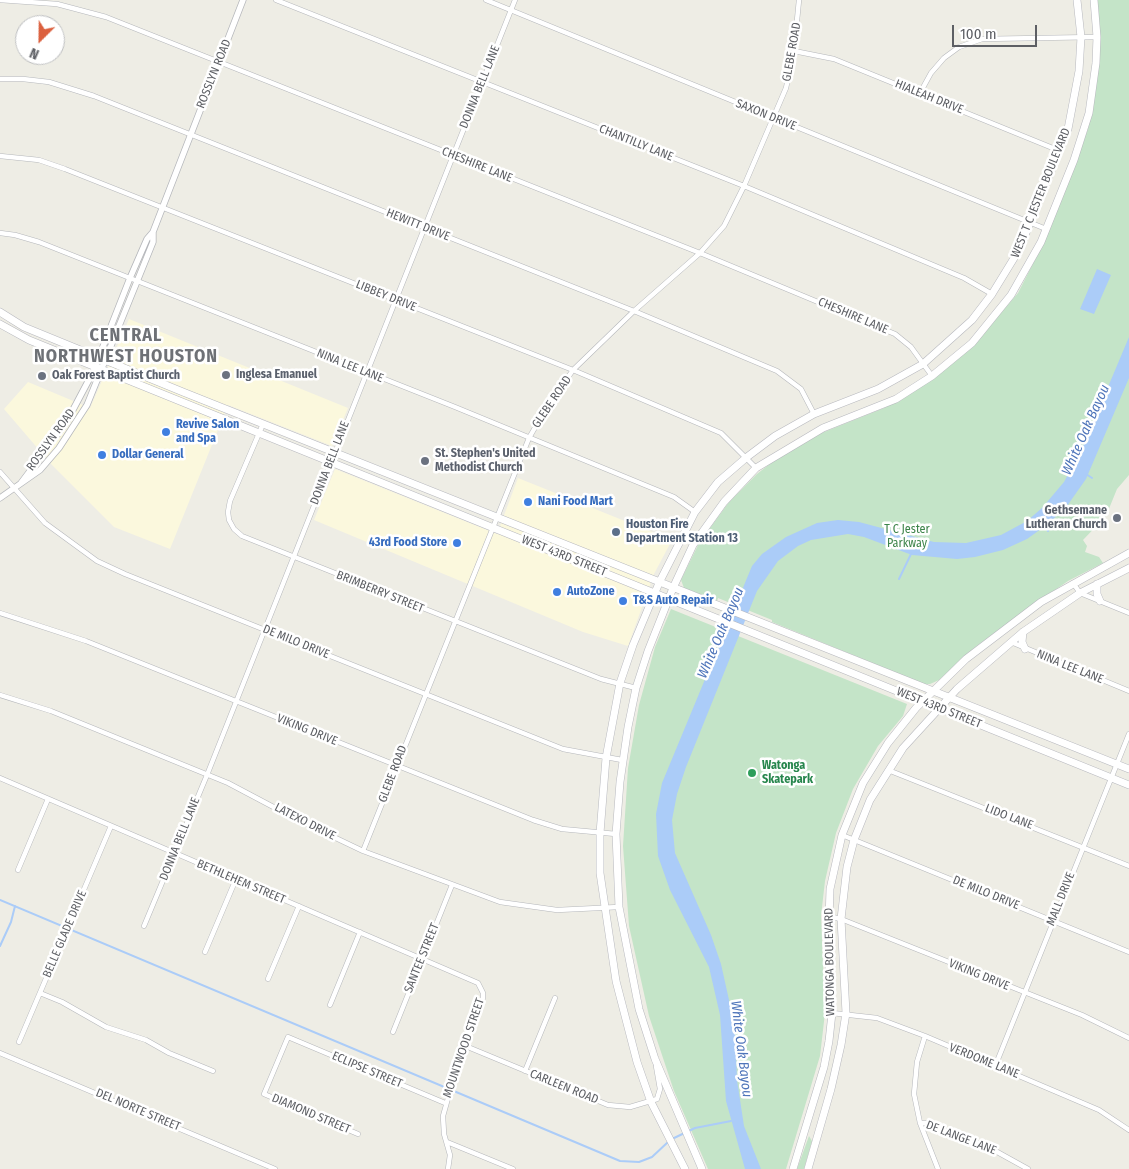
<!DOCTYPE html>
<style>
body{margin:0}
#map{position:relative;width:1129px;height:1169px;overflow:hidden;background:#eeede5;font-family:"Fira Sans Condensed",sans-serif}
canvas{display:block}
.north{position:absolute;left:15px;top:15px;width:50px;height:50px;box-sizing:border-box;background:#fff;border:1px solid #bebfc1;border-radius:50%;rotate:203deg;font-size:14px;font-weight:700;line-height:20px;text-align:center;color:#5d5f64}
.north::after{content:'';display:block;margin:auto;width:18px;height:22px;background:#db603e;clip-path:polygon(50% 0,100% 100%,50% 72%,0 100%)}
.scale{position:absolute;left:952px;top:25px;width:85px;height:22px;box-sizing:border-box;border:2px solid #5d5f64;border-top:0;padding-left:6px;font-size:15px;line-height:18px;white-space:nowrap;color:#5d5f64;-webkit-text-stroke:4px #fff;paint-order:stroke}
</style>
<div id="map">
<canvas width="1129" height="1169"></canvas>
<div class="north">N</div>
<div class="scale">100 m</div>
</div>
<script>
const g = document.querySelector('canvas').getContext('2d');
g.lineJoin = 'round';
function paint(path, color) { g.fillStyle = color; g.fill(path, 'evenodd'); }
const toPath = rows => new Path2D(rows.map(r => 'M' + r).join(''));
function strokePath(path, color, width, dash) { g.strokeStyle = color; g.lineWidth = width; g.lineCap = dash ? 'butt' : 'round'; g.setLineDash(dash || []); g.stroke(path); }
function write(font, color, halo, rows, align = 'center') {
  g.font = font + ' "Fira Sans Condensed",sans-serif'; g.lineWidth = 5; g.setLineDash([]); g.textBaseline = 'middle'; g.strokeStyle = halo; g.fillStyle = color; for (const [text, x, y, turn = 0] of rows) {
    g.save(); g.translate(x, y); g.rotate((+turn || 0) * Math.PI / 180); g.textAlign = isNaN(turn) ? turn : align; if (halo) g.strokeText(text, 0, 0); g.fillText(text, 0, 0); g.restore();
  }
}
const commercial = toPath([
 [129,319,348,408,332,446,228,405,170,549,114,527,52,465,4,409,28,382,90,408],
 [335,469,497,534,518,478,672,540,654,574,628,646,583,632,314,520]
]);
const green = toPath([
 [1096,0,1129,0,1129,475,1117,489,1106,516,1083,540,1087,546,1085,552,1099,557,1103,563,1068,581,1016,617,974,648,939,680,930,684,924,684,772,622,772,620,718,598,717,601,684,588,681,580,699,543,729,502,757,474,776,459,819,434,884,408,930,381,975,343,1018,293,1046,238,1088,129,1098,73],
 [671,609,907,704,903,716,878,746,853,789,836,833,825,881,821,916,825,1013,820,1056,786,1169,708,1169,674,1091,649,1016,629,926,623,846,628,768,639,705,655,647],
 [809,1136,812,1141,804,1169,797,1169]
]);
const water = toPath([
 [1097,269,1111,275,1094,314,1080,309],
 [1129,337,1129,378,1086,479,1067,506,1048,524,1027,539,1003,550,975,557,957,559,912,555,864,537,848,534,811,540,798,546,778,561,757,591,686,767,677,794,672,820,675,853,711,935,721,964,735,1027,737,1080,744,1126,761,1169,745,1169,726,1101,720,1015,709,967,670,890,658,856,656,814,662,783,752,566,762,554,786,537,817,523,838,520,859,522,934,542,966,543,1001,535,1027,521,1042,508,1064,482,1084,444]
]);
const stream = toPath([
 [1086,474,1092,478],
 [1044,524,1048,531],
 [899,579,911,554],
 [0,900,620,1161,639,1162,652,1157,668,1142],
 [0,946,11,922,15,906],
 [672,1139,695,1128,731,1121]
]);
const minor = toPath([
 [0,0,57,4,106,17,700,253,895,334,911,347,932,376],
 [276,0,744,186,964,278,992,294],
 [486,0,1046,229],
 [794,51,834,59,1060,151],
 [0,79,23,79,49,82,94,96,634,311,777,371,801,389,814,414],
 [920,93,931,73,944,58,959,47,982,39,1097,37],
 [0,156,39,160,65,169,573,370,721,433,756,468],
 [0,233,15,235,39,242,455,407,674,497,695,512],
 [263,424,230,501,228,512,229,520,234,529,242,536,601,679,636,688],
 [0,472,45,523,97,561,125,574,563,749,622,760],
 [1073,583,1080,593,1129,613],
 [0,613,86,641,533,820,562,829,616,834],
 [1011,642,1129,691],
 [0,695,51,711,228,783,298,820,363,851,500,902,557,910,619,907],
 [888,770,1129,866],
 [0,778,478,983,483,993,483,998,463,1045,443,1116,444,1134,450,1155,448,1169],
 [842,835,1129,952],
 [363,851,529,438,544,412,573,370,634,311,700,253,724,226,744,186,786,88,794,51,799,0],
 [18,870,48,799],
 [828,916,841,919,1082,1015,1129,1038],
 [144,926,207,775,515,0],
 [205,952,236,879],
 [268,979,299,906],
 [40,993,62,1002,106,1027,146,1040,169,1053,213,1071],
 [330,1005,360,932],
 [832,1013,877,1018,925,1036,1099,1110,1129,1130],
 [393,1032,452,885],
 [925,1036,917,1062,914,1094,920,1123,938,1169],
 [19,1042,111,826],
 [463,1045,608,1105,630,1107,657,1099,660,1089,656,1066],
 [0,1053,275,1169],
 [996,1064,1129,734],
 [525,1071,555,998],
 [920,1123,927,1123,990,1148,1028,1169],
 [358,1134,264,1094,288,1037,445,1103],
 [447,1142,513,1169]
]);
const tertiary = toPath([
 [21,483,66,423,93,372,130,278,147,239,153,232,243,0],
 [0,498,40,470,59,448,87,405,153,242,153,232]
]);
const secondary = toPath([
 [0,312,24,327,183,392,1129,769],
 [0,324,29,340,1129,785],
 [1097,584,1097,594,1100,601],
 [1023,632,1022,642,1025,649],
 [685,1169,651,1102,637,1062,616,981,600,873,600,833,606,758,620,683,633,645,659,583,695,512,718,482,747,457,775,436,814,414,878,389,923,364,972,320,992,294,1019,250,1068,129,1079,71,1081,37,1077,0],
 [702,1169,655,1059,639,1009,619,907,616,834,620,782,628,727,636,688,648,651,673,588,693,545,724,502,756,468,823,428,896,399,932,376,972,343,1011,295,1041,242,1074,160,1089,113,1096,63,1097,37,1094,0],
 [793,1169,824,1067,829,1041,832,1013,828,951,830,889,842,835,863,783,888,743,916,708,966,659,1041,602,1129,553],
 [808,1169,831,1089,841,1045,846,1013,841,919,847,867,854,840,870,800,903,748,957,689,1023,632,1080,593,1129,568]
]);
const markers = [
 [226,375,5,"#6b7280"],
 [42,376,5,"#6b7280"],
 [166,432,5,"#3f7fe0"],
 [102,455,5,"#3f7fe0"],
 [425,461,5,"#6b7280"],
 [528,502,5,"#3f7fe0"],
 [1117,518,5,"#6b7280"],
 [616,532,5,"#5c6f8a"],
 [457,543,5,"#3f7fe0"],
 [557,592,5,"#3f7fe0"],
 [623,601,5,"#3f7fe0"],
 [752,773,5,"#2e9e5b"]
];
const streetNames = [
 ["GLEBE ROAD",792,52,-80],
 ["ROSSLYN ROAD",214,74,-68],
 ["DONNA BELL LANE",480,87,-68],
 ["HIALEAH DRIVE",929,97,22],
 ["SAXON DRIVE",766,115,22],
 ["CHANTILLY LANE",636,143,22],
 ["CHESHIRE LANE",477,165,22],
 ["WEST T C JESTER BOULEVARD",1041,193,-68],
 ["HEWITT DRIVE",418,225,22],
 ["LIBBEY DRIVE",386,296,22],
 ["CHESHIRE LANE",853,316,23],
 ["NINA LEE LANE",350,366,22],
 ["GLEBE ROAD",552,402,-56],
 ["ROSSLYN ROAD",51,440,-54],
 ["DONNA BELL LANE",330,463,-69],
 ["WEST 43RD STREET",564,556,22],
 ["BRIMBERRY STREET",380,592,22],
 ["DE MILO DRIVE",296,642,22],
 ["NINA LEE LANE",1070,667,22],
 ["WEST 43RD STREET",939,708,22],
 ["VIKING DRIVE",307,730,22],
 ["GLEBE ROAD",393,774,-69],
 ["LIDO LANE",1009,817,21],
 ["LATEXO DRIVE",305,822,27],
 ["DONNA BELL LANE",180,839,-68],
 ["BETHLEHEM STREET",241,882,23],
 ["DE MILO DRIVE",986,893,22],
 ["MALL DRIVE",1061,899,-68],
 ["BELLE GLADE DRIVE",65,934,-67],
 ["SANTEE STREET",422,958,-68],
 ["WATONGA BOULEVARD",830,962,-91],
 ["VIKING DRIVE",979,975,22],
 ["MOUNTWOOD STREET",464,1048,-71],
 ["VERDOME LANE",984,1061,22],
 ["ECLIPSE STREET",367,1070,23],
 ["CARLEEN ROAD",564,1087,22],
 ["DEL NORTE STREET",138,1110,23],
 ["DIAMOND STREET",311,1114,23],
 ["DE LANGE LANE",961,1138,21]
];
const worshipNames = [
 ["Inglesa Emanuel",236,375],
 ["Oak Forest Baptist Church",52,376],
 ["St. Stephen's United",435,454],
 ["Methodist Church",435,468],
 ["Gethsemane",1107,511,"right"],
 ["Lutheran Church",1107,525,"right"]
];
const shopNames = [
 ["Revive Salon",176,425],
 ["and Spa",176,439],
 ["Dollar General",112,455],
 ["Nani Food Mart",538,502],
 ["43rd Food Store",447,543,"right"],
 ["AutoZone",567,592],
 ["T&S Auto Repair",633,601]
];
const serviceNames = [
 ["Houston Fire",626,525],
 ["Department Station 13",626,539]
];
const parkNames = [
 ["T C Jester",907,530],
 ["Parkway",907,544]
];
const leisureNames = [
 ["Watonga",762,766],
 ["Skatepark",762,780]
];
const waterNames = [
 ["White Oak Bayou",1086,430,-66],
 ["White Oak Bayou",721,633,-67],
 ["White Oak Bayou",741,1049,83]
];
const districtNames = [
 ["CENTRAL",126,336],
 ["NORTHWEST HOUSTON",126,357]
];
paint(commercial, '#fbf8dd');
paint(green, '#c4e4c8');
paint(water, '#abccf8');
strokePath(stream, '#abccf8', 2);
strokePath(minor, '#b5b7bb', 5.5);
strokePath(tertiary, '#b5b7bb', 7);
strokePath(secondary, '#b7b8be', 8);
strokePath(minor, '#fff', 4.5);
strokePath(tertiary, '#fff', 5.5);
strokePath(secondary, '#fff', 7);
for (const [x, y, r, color] of markers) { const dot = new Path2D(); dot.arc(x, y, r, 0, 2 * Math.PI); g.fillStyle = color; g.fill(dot); strokePath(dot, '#fff', 2); }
write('12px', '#5d5f64', '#fff', streetNames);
write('bold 12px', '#5b616d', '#fff', worshipNames, 'left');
write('bold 12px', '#366cbe', '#fff', shopNames, 'left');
write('bold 12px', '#4e5e75', '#fff', serviceNames, 'left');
write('12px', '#3d844a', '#fff', parkNames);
write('bold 12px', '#27864d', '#fff', leisureNames, 'left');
write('italic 14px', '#4f75ba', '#fff', waterNames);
g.letterSpacing = '1px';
write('bold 18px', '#6e7176', '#fff', districtNames);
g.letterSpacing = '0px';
</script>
